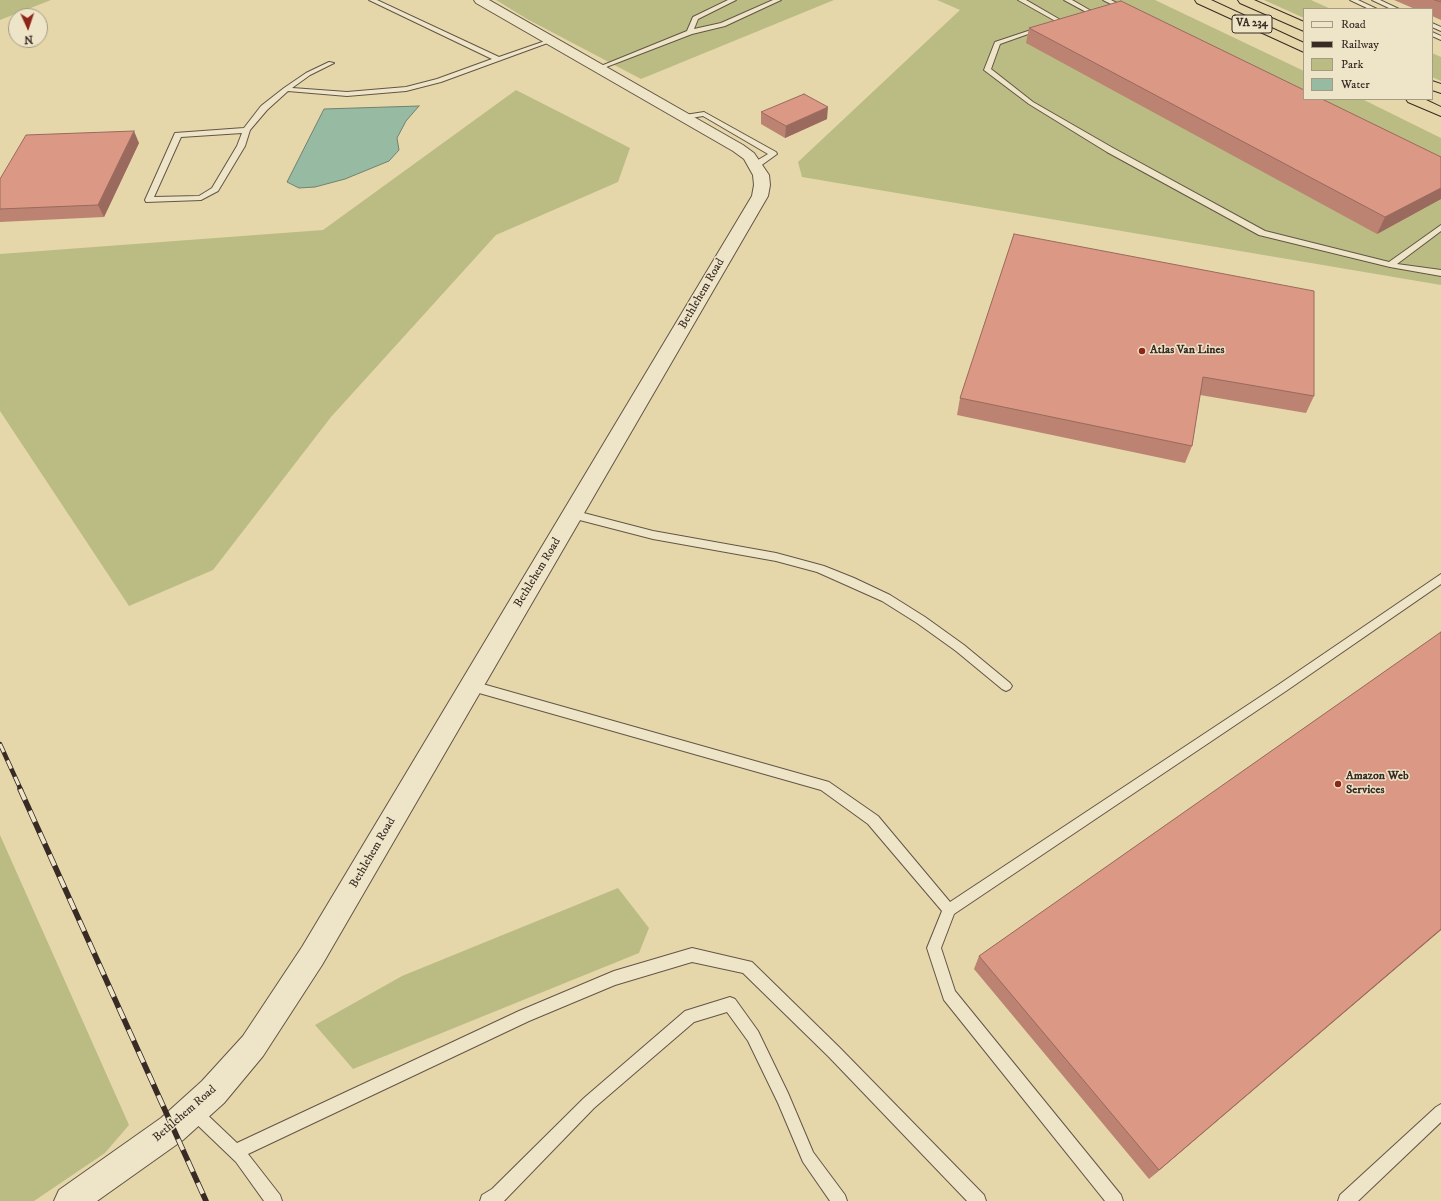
<!DOCTYPE html>
<style>
body{margin:0}
#map{position:relative;width:1441px;height:1201px;overflow:hidden;background:#e5d7aa;font-family:"IM FELL DW Pica",serif}
canvas{display:block}
.legend{position:absolute;left:1303px;top:8px;width:130px;height:92px;box-sizing:border-box;background:#eee5c8;border:1px solid #a59a86;margin:0;padding:5px 7px;list-style:none;font-size:12px;color:#382a24}
.legend li{display:flex;align-items:center;gap:8px;height:20px}
.legend b{width:20px;border:1px solid #a59a86}
.north{position:absolute;left:8px;top:8px;width:40px;height:40px;box-sizing:border-box;background:#eee5c8;border:1px solid #a59a86;border-radius:50%;rotate:177deg;font-size:11px;font-weight:700;line-height:16px;text-align:center;color:#382a24}
.north::after{content:'';display:block;margin:auto;width:14px;height:18px;background:#8f2418;clip-path:polygon(50% 0,100% 100%,50% 72%,0 100%)}
</style>
<div id="map">
<canvas width="1441" height="1201"></canvas>
<ul class="legend">
<li><b style="height:5px;background:#eee5c8"></b>Road</li>
<li><b style="height:5px;background:#382a24"></b>Railway</li>
<li><b style="height:11px;background:#bbbc84"></b>Park</li>
<li><b style="height:11px;background:#97baa3"></b>Water</li>
</ul>
<div class="north">N</div>
</div>
<script>
const g = document.querySelector('canvas').getContext('2d');
g.lineJoin = 'round';
function paint(path, color) { g.fillStyle = color; g.fill(path, 'evenodd'); }
const toPath = rows => new Path2D(rows.map(r => 'M' + r).join(''));
function strokePath(path, color, width, dash) { g.strokeStyle = color; g.lineWidth = width; g.lineCap = dash ? 'butt' : 'round'; g.setLineDash(dash || []); g.stroke(path); }
function write(font, color, halo, rows, align = 'center') {
  g.font = font + ' "IM FELL DW Pica",serif'; g.lineWidth = 3; g.setLineDash([]); g.textBaseline = 'middle'; g.strokeStyle = halo; g.fillStyle = color; for (const [text, x, y, turn = 0] of rows) {
    g.save(); g.translate(x, y); g.rotate((+turn || 0) * Math.PI / 180); g.textAlign = isNaN(turn) ? turn : align; if (halo) g.strokeText(text, 0, 0); g.fillText(text, 0, 0); g.restore();
  }
}
const green = toPath([
 [0,0,51,0,0,20],
 [496,0,834,0,641,79,527,19],
 [937,0,1155,0,1304,71,1304,99,1362,99,1441,138,1441,285,802,177,798,162,960,10],
 [1264,0,1311,0,1331,9,1304,9,1304,18],
 [1432,53,1441,57,1441,81,1432,77],
 [516,90,630,148,618,182,496,235,331,417,213,570,129,606,0,411,0,254,323,230],
 [0,835,129,1125,105,1153,34,1201,0,1201],
 [618,888,649,928,639,953,353,1069,315,1025,402,976]
]);
const water = toPath([
 [419,106,406,121,397,138,399,150,389,161,345,179,315,187,299,188,287,182,324,109,419,106]
]);
const service = toPath([
 [369,0,377,0,499,57,548,40,553,41,441,82,406,91,347,96,288,91,267,110,250,130,245,146,218,191,201,200,146,202,145,200,175,133,244,128,261,106,284,88,306,73,329,62,334,63,310,75,292,88,347,92,406,87,437,79,492,59,369,0],
 [242,133,237,146,212,188,199,196,154,197,181,137,242,133],
 [728,0,736,0,698,19,694,29,721,23,773,0,781,0,725,26,692,34,601,69,596,68,687,31,693,17,728,0],
 [1018,0,1026,0,1064,22,1059,23,1018,0],
 [1064,0,1072,0,1093,12,1088,13,1064,0],
 [1103,0,1111,0,1128,9,1123,10,1103,0],
 [1350,0,1358,0,1377,9,1369,9,1350,0],
 [1372,0,1380,0,1399,9,1391,9,1372,0],
 [1432,23,1441,27,1441,31,1432,27,1432,23],
 [1040,27,1045,28,1000,44,991,69,1033,102,1113,148,1265,231,1389,262,1441,225,1441,231,1397,264,1441,270,1441,276,1390,267,1259,235,1107,152,1029,104,984,70,995,42,1040,27],
 [1432,32,1441,36,1441,40,1432,36,1432,32],
 [704,112,776,152,777,154,759,167,753,167,753,163,768,154,703,116,685,119,681,117,685,115,704,112],
 [572,510,653,531,776,553,824,566,854,578,890,595,925,617,964,645,1010,683,1012,686,1010,689,1006,691,1002,689,956,651,917,623,882,601,817,572,776,561,653,539,568,517,567,514,568,511,572,510],
 [1441,574,1441,584,1286,691,954,914,941,948,955,991,1121,1195,1123,1201,1105,1201,944,1000,927,948,942,911,868,824,821,790,472,691,468,689,466,686,468,683,472,681,829,782,878,816,950,902,1278,685,1441,574],
 [692,948,752,962,839,1047,984,1195,986,1201,967,1201,829,1057,743,973,692,962,615,985,529,1021,248,1154,280,1195,282,1201,264,1201,236,1162,188,1116,185,1111,188,1106,193,1103,198,1106,237,1143,519,1011,614,971,692,948],
 [730,997,735,999,758,1031,788,1093,813,1152,845,1195,847,1201,830,1201,803,1162,778,1103,748,1041,727,1012,694,1022,594,1108,504,1201,480,1201,482,1195,492,1189,584,1098,685,1011,730,997],
 [1441,1104,1441,1122,1358,1201,1338,1201,1340,1195,1436,1107,1441,1104]
]);
const tertiary = toPath([
 [474,0,489,0,743,145,754,153,769,175,770,185,768,196,322,965,263,1056,224,1103,183,1140,97,1201,54,1201,59,1190,161,1118,202,1081,243,1036,302,947,752,196,754,185,753,175,744,159,733,151,476,3,474,0]
]);
const motorway = toPath([
 [1195,0,1211,0,1304,43,1304,52,1197,3,1195,0],
 [1238,0,1254,0,1304,22,1304,31,1240,3,1238,0],
 [1432,81,1441,84,1441,93,1432,90,1432,81],
 [1406,99,1424,99,1441,107,1441,116,1408,102,1406,99]
]);
const railFar1 = toPath([
 [0,744,21,790]
]);
const rail = toPath([
 [20,789,206,1201]
]);
const wall = toPath([
 [1394,0,1441,0,1441,20,1432,16,1432,9,1415,9],
 [1029,28,1441,157,1441,199,1377,234,1026,43],
 [761,112,827,119,785,138,761,124],
 [139,143,104,217,0,222,0,179],
 [1014,234,1314,396,1306,413,1200,395,1192,446,1185,463,957,415,960,398],
 [1441,632,1441,930,1149,1179,974,969,979,956]
]);
const shadedWall = toPath([
 [828,107,827,119,785,138,786,126],
 [134,131,139,143,104,217,98,205],
 [1441,188,1441,199,1377,234,1385,217],
 [1441,929,1441,930,1149,1179,1159,1170]
]);
const building = toPath([
 [1435,0,1441,0,1441,2,1435,0],
 [1121,1,1304,90,1304,99,1322,99,1441,157,1441,188,1385,217,1029,28,1121,1],
 [804,94,828,107,786,126,761,112,804,94],
 [134,131,98,205,0,209,0,179,26,135,134,131],
 [1014,234,1314,291,1314,396,1203,377,1192,446,960,398,1014,234],
 [1441,632,1441,929,1159,1170,979,956,1441,632]
]);
const markers = [
 [1142,351,4,"#8f2418"],
 [1338,784,4,"#8f2418"]
];
const shields = [
 [1252,24,40]
];
const shieldNames = [
 ["VA 234",1252,24]
];
const streetNames = [
 ["Bethlehem Road",702,294,-60],
 ["Bethlehem Road",538,573,-59],
 ["Bethlehem Road",373,853,-60],
 ["Bethlehem Road",185,1114,-41]
];
const poiNames = [
 ["Atlas Van Lines",1150,351],
 ["Amazon Web",1346,777],
 ["Services",1346,791]
];
paint(green, '#bbbc84');
paint(water, '#97baa3');
strokePath(water, '#718070', 1);
strokePath(service, '#635546', 2);
strokePath(tertiary, '#635546', 2);
strokePath(motorway, '#382a24', 2);
paint(service, '#eee5c8');
paint(tertiary, '#eee5c8');
paint(motorway, '#e5d7aa');
strokePath(railFar1, '#382a24', 4.5);
strokePath(rail, '#382a24', 5.5);
strokePath(railFar1, '#eee5c8', 3, [9]);
strokePath(rail, '#eee5c8', 4, [12]);
paint(wall, '#bc8372');
paint(shadedWall, '#996a5d');
paint(building, '#db9885');
strokePath(building, '#996a5d', 1);
for (const [x, y, r, color] of markers) { const dot = new Path2D(); dot.arc(x, y, r, 0, 2 * Math.PI); g.fillStyle = color; g.fill(dot); strokePath(dot, '#eee5c8', 1.5); }
for (const [x, y, w] of shields) { const box = new Path2D(); box.roundRect(x - w / 2, y - 9, w, 18, 3); g.fillStyle = '#eee5c8'; g.fill(box); strokePath(box, '#382a24', 1); }
write('bold 11px', '#382a24', null, shieldNames);
write('12px', '#382a24', '#eee5c8', streetNames);
write('bold 12px', '#382a24', '#eee5c8', poiNames, 'left');
</script>
